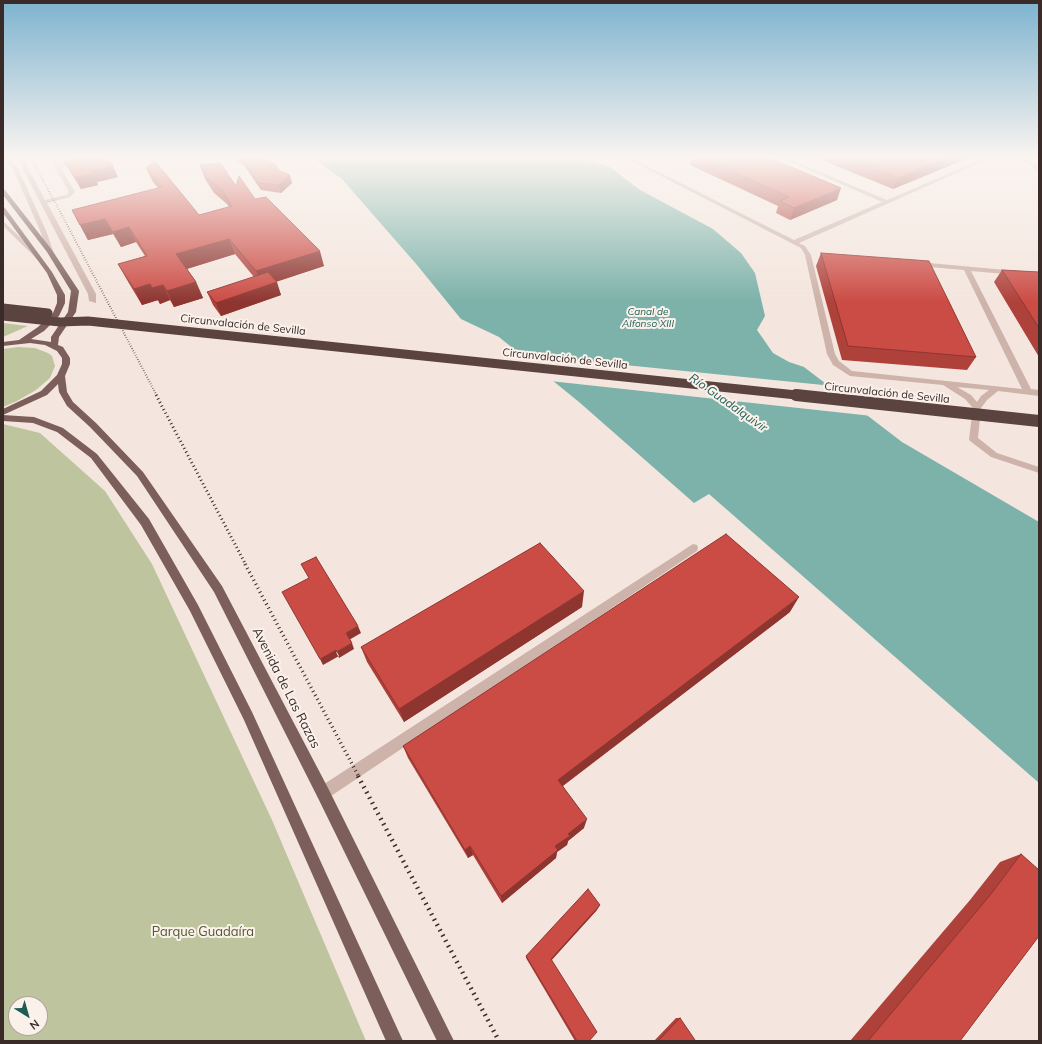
<!DOCTYPE html>
<meta charset="utf-8">
<style>
body{margin:0}
#map{position:relative;width:1042px;height:1044px;overflow:hidden;background:#f4e6de;font-family:Mulish,sans-serif}
canvas{display:block}
.frame{position:absolute;inset:0;border:4px solid #3a2b29;pointer-events:none}
.north{position:absolute;left:8px;top:996px;width:40px;height:40px;box-sizing:border-box;background:#fbf1eb;border:1px solid #aea29d;border-radius:50%;rotate:143deg;font-size:11px;font-weight:700;line-height:16px;text-align:center;color:#3a2b29}
.north::after{content:'';display:block;margin:auto;width:14px;height:18px;background:#1d5d55;clip-path:polygon(50% 0,100% 100%,50% 72%,0 100%)}
</style>
<div id="map">
<canvas width="1042" height="1044"></canvas>
<div class="frame"></div>
<div class="north">N</div>
</div>
<script>
const g = document.querySelector('canvas').getContext('2d');
g.lineJoin = 'round';
function paint(path, color) { g.fillStyle = color; g.fill(path, 'evenodd'); }
const toPath = rows => new Path2D(rows.map(r => 'M' + r).join(''));
function strokePath(path, color, width, dash) { g.strokeStyle = color; g.lineWidth = width; g.lineCap = dash ? 'butt' : 'round'; g.setLineDash(dash || []); g.stroke(path); }
function write(font, color, halo, rows, align = 'center') {
  g.font = font + ' Mulish,sans-serif'; g.lineWidth = 4; g.setLineDash([]); g.textBaseline = 'middle'; g.strokeStyle = halo; g.fillStyle = color; for (const [text, x, y, turn = 0] of rows) {
    g.save(); g.translate(x, y); g.rotate((+turn || 0) * Math.PI / 180); g.textAlign = isNaN(turn) ? turn : align; if (halo) g.strokeText(text, 0, 0); g.fillText(text, 0, 0); g.restore();
  }
}
const green = toPath([
 [3,323,28,326,3,337],
 [18,347,35,348,48,353,52,356,55,366,50,378,36,390,17,401,3,407,3,349],
 [3,424,40,433,105,491,152,564,272,820,366,1041,3,1041],
 [16,1004,40,1004,40,1028,16,1028]
]);
const water = toPath([
 [310,156,573,156,610,167,640,190,713,229,741,253,755,273,765,316,757,330,773,353,789,362,804,367,902,442,1039,522,1039,783,709,494,694,503,579,402,499,337,461,319,417,265,342,179]
]);
const pier = toPath([
 [516,354,833,386,872,416,550,381]
]);
const minor = toPath([
 [3,156,6,156,18,168,47,233,53,251,52,252,47,251,41,233,13,169,3,158,3,156],
 [16,156,22,156,45,200,66,195,69,192,49,156,53,156,59,165,101,156,109,156,61,168,75,192,70,197,47,203,96,294,96,303,89,301,88,294,16,156],
 [138,156,149,157,169,156,149,161,142,159,138,156],
 [622,156,627,156,794,240,882,202,777,156,782,156,887,200,990,156,995,156,799,243,805,246,811,255,835,354,839,361,852,371,1022,389,964,270,918,266,915,264,918,262,1039,273,1039,277,971,271,1031,389,1039,390,1039,396,998,391,987,400,981,408,978,438,997,453,1039,467,1039,473,991,457,970,441,969,439,973,408,965,399,943,385,850,376,833,365,827,354,805,255,801,248,622,156],
 [957,387,989,390,981,396,977,402,971,395,957,387],
 [1015,156,1039,156,1039,158,1025,158,1036,164,1039,168,1039,173,1032,166,1015,156],
 [3,221,41,257,41,259,37,259,3,226,3,221],
 [693,544,697,545,698,548,697,551,328,798,323,800,318,798,316,793,318,788,693,544]
]);
const major = toPath([
 [3,189,5,190,52,250,79,291,76,312,59,337,58,345,63,347,70,358,70,364,65,376,67,392,73,402,96,423,143,472,222,586,328,788,454,1041,437,1041,318,798,214,592,137,476,90,427,67,406,59,392,58,384,47,395,3,415,3,409,41,391,57,375,62,364,62,358,57,351,45,345,30,343,3,346,3,342,19,340,38,327,53,313,57,303,57,295,47,273,3,213,3,207,5,208,52,272,65,295,65,303,59,316,44,331,31,339,51,342,51,337,68,312,71,291,47,252,3,195,3,189],
 [3,415,34,417,63,428,97,454,149,519,198,605,252,712,403,1041,386,1041,244,720,190,611,141,525,91,458,57,432,33,423,3,421,3,415]
]);
const railFar3 = toPath([
 [30,156,53,199],
 [54,200,157,396]
]);
const railFar2 = toPath([
 [156,395,246,565]
]);
const railFar1 = toPath([
 [245,564,359,777]
]);
const rail = toPath([
 [358,776,499,1041]
]);
const highwayBridgeFar1 = toPath([
 [3,308,48,313],
 [3,316,60,322,88,321,806,396]
]);
const highwayBridge = toPath([
 [796,395,1039,421]
]);
const wall = toPath([
 [235,156,262,156,292,183,281,193,261,190,243,164,237,161],
 [692,156,765,156,837,200,790,220,776,213,778,206,690,165],
 [812,156,973,156,893,189],
 [87,160,118,177,97,182,98,185,81,189,70,171,64,161],
 [200,165,236,186,255,199,324,266,276,282,281,295,221,316,213,305,207,292,254,277,235,254,187,269,196,282,203,298,174,307,170,300,160,304,158,300,142,305,127,280,118,264,145,256,136,242,121,247,113,234,88,240,72,210,158,188,153,182,146,168,199,215,229,207,227,204,214,193,205,179],
 [821,253,976,357,967,370,842,360,816,266],
 [1002,270,1039,272,1039,357,994,282],
 [582,607,404,722,367,662,361,647],
 [790,612,563,786,584,828,568,841,567,845,557,852,556,858,502,903,473,855,468,858,408,758,403,746],
 [1021,854,960,1041,850,1041,970,900,1000,862],
 [597,910,551,960,589,1041,575,1041,526,958,526,956],
 [676,1018,680,1018,694,1041,654,1041]
]);
const shadedWall = toPath([
 [951,156,973,156,893,189,898,178],
 [113,166,118,177,97,182,98,185,81,189,75,178,91,171],
 [290,175,292,183,281,193,279,185],
 [841,188,837,200,790,220,794,208],
 [105,219,113,234,88,240,80,225],
 [129,227,136,242,121,247,113,232],
 [229,239,235,254,183,270,176,254],
 [320,251,324,266,262,286,256,271],
 [196,282,203,298,174,307,167,291],
 [277,282,281,295,221,316,216,303],
 [150,284,158,300,142,305,134,289],
 [163,285,170,300,160,304,152,288],
 [584,591,582,607,404,722,399,709],
 [799,597,790,612,557,790,558,780],
 [358,626,361,633,349,640,346,633],
 [352,643,354,649,339,658,336,652],
 [336,650,339,656,323,665,320,659],
 [587,819,584,828,568,841,567,845,557,852,556,858,502,903,501,896,568,834],
 [470,846,473,855,468,858,465,850],
 [600,905,597,910,550,962,551,959]
]);
const building = toPath([
 [84,156,87,160,106,156,113,166,91,171,93,174,75,178,64,161,84,156],
 [239,156,262,156,268,161,274,163,280,171,290,175,279,185,258,183,241,156,239,156],
 [697,156,765,156,841,188,794,208,780,201,789,197,697,156],
 [844,156,951,156,898,178,844,156],
 [155,161,199,215,232,206,222,190,208,179,200,165,218,163,221,164,236,186,239,176,255,199,266,197,320,251,256,271,229,239,176,254,196,282,167,291,163,285,152,288,150,284,134,289,118,264,147,256,129,227,113,232,105,219,80,225,72,210,162,187,146,168,155,161],
 [821,253,929,261,976,357,848,346,821,253],
 [1002,270,1039,272,1039,328,1002,270],
 [268,272,277,282,216,303,207,292,268,272],
 [726,534,799,597,558,780,587,819,568,834,570,836,555,846,558,850,501,896,470,846,465,850,403,746,726,534],
 [540,543,584,591,399,709,361,647,540,543],
 [316,557,358,626,346,633,352,643,336,652,336,650,320,659,282,592,309,578,301,564,316,557],
 [1021,854,1039,870,1039,936,960,1041,868,1041,991,894,1021,854],
 [588,889,600,905,551,959,597,1032,589,1041,577,1041,526,956,588,889],
 [680,1018,695,1040,694,1041,658,1041,680,1018]
]);
const farWaternames = [
 ["Canal de",648,312],
 ["Alfonso XIII",648,324]
];
const streetNames = [
 ["Circunvalación de Sevilla",243,325,6],
 ["Circunvalación de Sevilla",565,359,6],
 ["Circunvalación de Sevilla",887,393,6]
];
const waterNames = [
 ["Río Guadalquivir",728,403,35]
];
const nearStreetnames = [
 ["Avenida de Las Razas",286,688,63]
];
const nearParknames = [
 ["Parque Guadaíra",203,932]
];
paint(green, '#bec49d');
paint(water, '#7cb2aa');
paint(pier, '#f4e6de');
paint(minor, '#cdb3a9');
paint(major, '#7c5f5a');
strokePath(railFar3, '#3a2b29', 2, [0.5, 2]);
strokePath(railFar2, '#3a2b29', 3, [1, 3]);
strokePath(railFar1, '#3a2b29', 3.5, [1, 3.5]);
strokePath(rail, '#3a2b29', 4.5, [1.5, 4.5]);
strokePath(highwayBridgeFar1, '#5b4340', 9);
strokePath(highwayBridge, '#5b4340', 12);
paint(wall, '#af413b');
paint(shadedWall, '#8e3530');
paint(building, '#cb4c45');
strokePath(building, '#8e3530', 1);
const sky = g.createLinearGradient(0, 0, 0, 302);
sky.addColorStop(0, '#7db3cf');
sky.addColorStop(0.52, '#faf4f0');
sky.addColorStop(1, '#faf4f000');
g.fillStyle = sky;
g.fillRect(0, 0, 1042, 302);
write('italic 10px', '#1d5d55', '#fbf1eb', farWaternames);
write('11px', '#3a2b29', '#fbf1eb', streetNames);
write('italic 12px', '#1d5d55', '#fbf1eb', waterNames);
write('13px', '#3a2b29', '#fbf1eb', nearStreetnames);
write('13px', '#51592c', '#fbf1eb', nearParknames);
</script>
